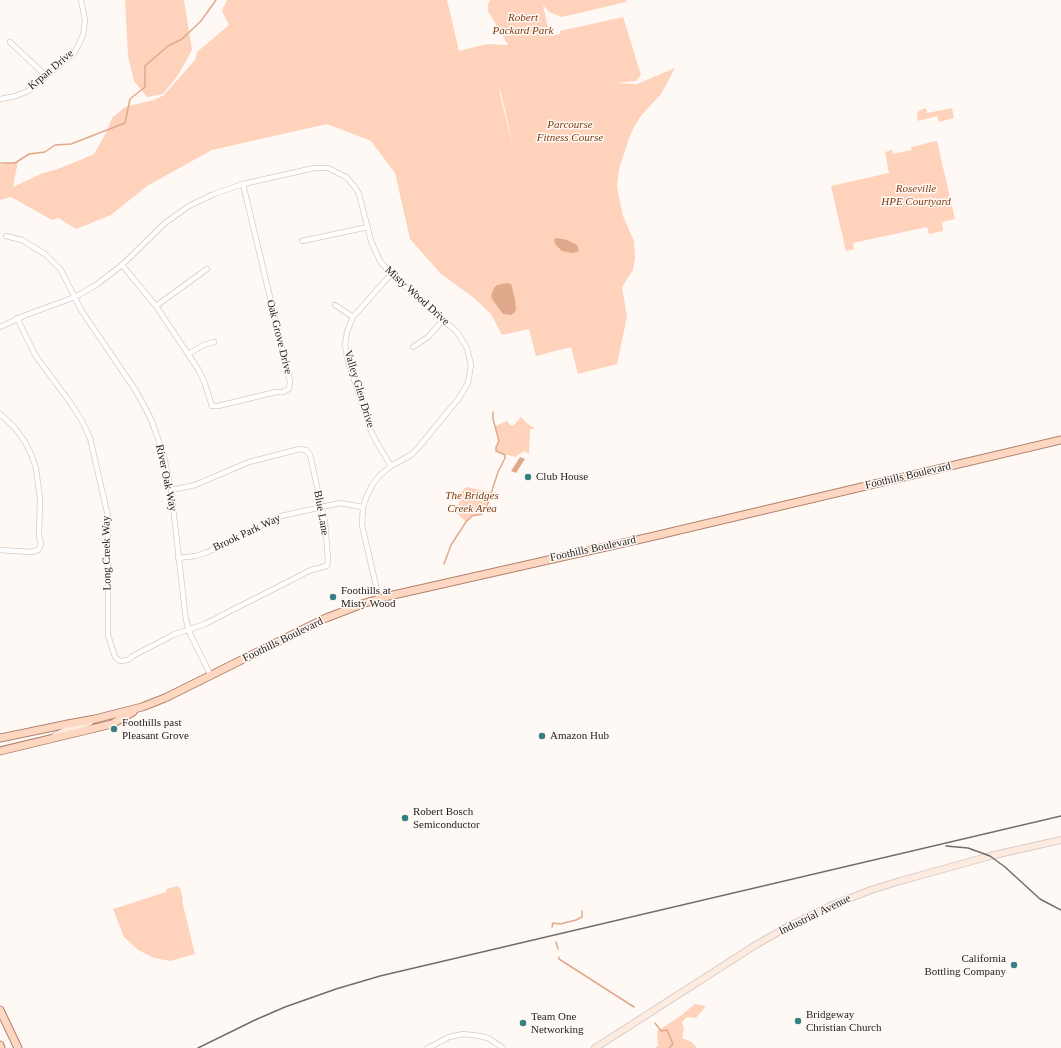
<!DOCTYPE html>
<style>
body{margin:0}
canvas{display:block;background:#fff9f6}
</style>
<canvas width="1061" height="1048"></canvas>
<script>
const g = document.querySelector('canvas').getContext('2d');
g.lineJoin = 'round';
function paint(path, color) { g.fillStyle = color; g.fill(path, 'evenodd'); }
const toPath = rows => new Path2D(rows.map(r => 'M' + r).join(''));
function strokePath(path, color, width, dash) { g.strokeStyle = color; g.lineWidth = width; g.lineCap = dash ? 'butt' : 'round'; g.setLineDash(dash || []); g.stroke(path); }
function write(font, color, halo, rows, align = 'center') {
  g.font = font + ' Georgia,serif'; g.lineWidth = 3; g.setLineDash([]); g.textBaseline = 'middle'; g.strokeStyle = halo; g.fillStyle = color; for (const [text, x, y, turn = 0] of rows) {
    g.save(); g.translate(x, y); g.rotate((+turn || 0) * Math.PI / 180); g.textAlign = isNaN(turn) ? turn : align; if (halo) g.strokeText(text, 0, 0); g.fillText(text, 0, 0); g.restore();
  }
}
const green = toPath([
 [125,0,184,0,192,50,178,75,163,94,147,97,134,81,128,56],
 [227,0,447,0,459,51,487,44,508,45,488,11,488,4,490,0,627,0,626,2,562,17,549,12,543,5,550,36,560,34,560,31,623,17,641,75,636,81,615,83,637,84,675,68,661,94,640,117,633,129,628,141,619,169,617,186,620,202,623,216,634,241,635,257,633,270,622,287,627,317,617,364,578,374,571,347,536,356,529,329,502,335,491,314,474,298,441,274,410,239,395,173,371,141,327,124,212,150,147,186,111,215,76,229,58,218,52,220,11,197,0,200,0,165,18,161,13,187,43,173,55,170,80,160,94,154,106,133,112,118,125,107,154,100,164,95,195,60,197,52,229,25,222,11],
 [499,90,501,93,515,155,499,91],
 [926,108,927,113,952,108,954,118,939,122,937,116,918,121,917,113,920,110],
 [937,141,955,219,942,222,943,231,929,234,927,227,853,243,854,249,846,251,831,186,889,173,885,152,892,150,893,154,912,150,911,147],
 [521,417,528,424,534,428,534,429,530,429,529,454,524,451,522,453,519,454,516,457,499,453,496,451,496,447,499,441,495,426,507,421,510,425,513,426],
 [466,487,491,492,487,506,482,514,472,516,466,522,457,513,461,492],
 [177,886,180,888,183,899,182,901,195,954,171,961,154,958,138,950,124,937,113,909,166,892,167,889],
 [695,1004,706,1006,696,1018,687,1017,682,1022,684,1029,682,1038,692,1042,697,1048,655,1048,658,1046,657,1031,679,1017]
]);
const water = toPath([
 [557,238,567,240,577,245,579,251,573,253,562,251,555,244,554,239],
 [507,283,511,284,515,299,516,310,514,313,511,315,503,314,492,299,491,296,494,288,497,285],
 [520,457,525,459,516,473,511,471]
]);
const stream = toPath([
 [0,163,15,163,29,154,45,152,55,145,71,144,125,123,130,99,145,87,145,66,168,46,182,39,201,21,216,0],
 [444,564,451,545,466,522,472,516,482,514,487,506,498,472,505,458,505,455,496,451,496,447,499,441,493,419,493,412],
 [552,927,553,923,560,924,576,920,582,917,582,911],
 [556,942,558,949],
 [559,957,559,959,634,1007],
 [655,1023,661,1031,667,1030,673,1044,669,1048]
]);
const street = toPath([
 [10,42,45,75],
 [0,99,16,96,30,90,75,52,83,35,85,20,81,0],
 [6,236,22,240,45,254,61,270,81,310,136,391,151,419,164,456,171,490,186,620,191,636,211,676],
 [302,241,368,227],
 [122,265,156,306,198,369,204,381,212,406,218,406,276,392,283,392,289,389,290,381,243,184],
 [391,274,353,317,347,332,345,345,348,361,371,431,377,443,391,466],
 [335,305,353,317],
 [156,306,207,269],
 [17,318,35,355,72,405,82,421,90,438,107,512,108,526,108,635,115,657,120,661,128,660,133,656,173,635,205,624,311,570,327,566,328,559,325,522,310,455,306,450,300,449,249,462,195,485,171,490],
 [0,327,26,315,75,297,96,285,122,265,165,223,189,206,214,194,243,184,314,168,328,168,346,177,355,187,359,194,371,241,380,261,391,274,457,332,467,348,471,365,468,383,459,398,418,448,411,455,391,466,380,475,372,485,366,498,363,507,362,525,379,599],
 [413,347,428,337,443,320],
 [188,354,204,345,214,342],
 [0,414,15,428,25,442,31,454,36,468,40,499,39,536,41,544,38,550,31,552,0,550],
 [178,558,196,556,208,552,281,516,340,503,363,507],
 [428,1048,449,1037,463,1034,480,1036,488,1038,503,1048]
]);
const secondary = toPath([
 [70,734,72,729,90,722],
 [55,736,65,731,68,724],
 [595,1048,754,946,787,927,830,906,871,890,900,881,990,856,1061,840]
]);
const primary = toPath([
 [0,738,68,724,95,719,142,707,165,698,326,618,365,603,389,596,650,537,1061,440],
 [0,751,112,724,133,712],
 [0,1010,18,1048],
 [0,1045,1,1048]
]);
const rail = toPath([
 [946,846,968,848,990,856,1005,867,1040,899,1061,910],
 [198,1048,255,1020,285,1007,336,989,380,976,1061,816]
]);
const markers = [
 [528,477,4,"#367f82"],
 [333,597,4,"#367f82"],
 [114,729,4,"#367f82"],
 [542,736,4,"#367f82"],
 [405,818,4,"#367f82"],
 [1014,965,4,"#367f82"],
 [798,1021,4,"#367f82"],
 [523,1023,4,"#367f82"]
];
const parkNames = [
 ["Robert",523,18],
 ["Packard Park",523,31],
 ["Parcourse",570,125],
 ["Fitness Course",570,138],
 ["Roseville",916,189],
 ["HPE Courtyard",916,202],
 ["The Bridges",472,496],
 ["Creek Area",472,509]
];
const streetNames = [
 ["Krpan Drive",51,70,-40],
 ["Misty Wood Drive",417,296,42],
 ["Oak Grove Drive",279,337,76],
 ["Valley Glen Drive",359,389,73],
 ["Foothills Boulevard",908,476,-13],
 ["River Oak Way",166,478,78],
 ["Blue Lane",321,513,80],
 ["Brook Park Way",247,533,-25],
 ["Foothills Boulevard",593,549,-12],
 ["Long Creek Way",107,553,-91],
 ["Foothills Boulevard",283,640,-26],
 ["Industrial Avenue",815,915,-26]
];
const poiNames = [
 ["Club House",536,477],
 ["Foothills at",341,591],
 ["Misty Wood",341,604],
 ["Foothills past",122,723],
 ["Pleasant Grove",122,736],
 ["Amazon Hub",550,736],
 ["Robert Bosch",413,812],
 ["Semiconductor",413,825],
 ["California",1006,959,"right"],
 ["Bottling Company",1006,972,"right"],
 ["Bridgeway",806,1015],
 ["Christian Church",806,1028],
 ["Team One",531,1017],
 ["Networking",531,1030]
];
paint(green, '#fed2bb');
paint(water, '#e1a98b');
strokePath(stream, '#e1a98b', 1.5);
strokePath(street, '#d6ccc8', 6);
strokePath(secondary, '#d6ccc8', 8);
strokePath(primary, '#b0846d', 9);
strokePath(street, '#fff', 4.5);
strokePath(secondary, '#feebe0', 6);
strokePath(primary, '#fed7c2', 7);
strokePath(rail, '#716d6b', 1.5);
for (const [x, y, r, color] of markers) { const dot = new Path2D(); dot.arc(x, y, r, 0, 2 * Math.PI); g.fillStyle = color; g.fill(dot); strokePath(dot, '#fff9f6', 1.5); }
write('italic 11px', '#7d3a0c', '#fff9f6', parkNames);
write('11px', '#201d1b', '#fff9f6', streetNames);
write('11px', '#201d1b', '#fff9f6', poiNames, 'left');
</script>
